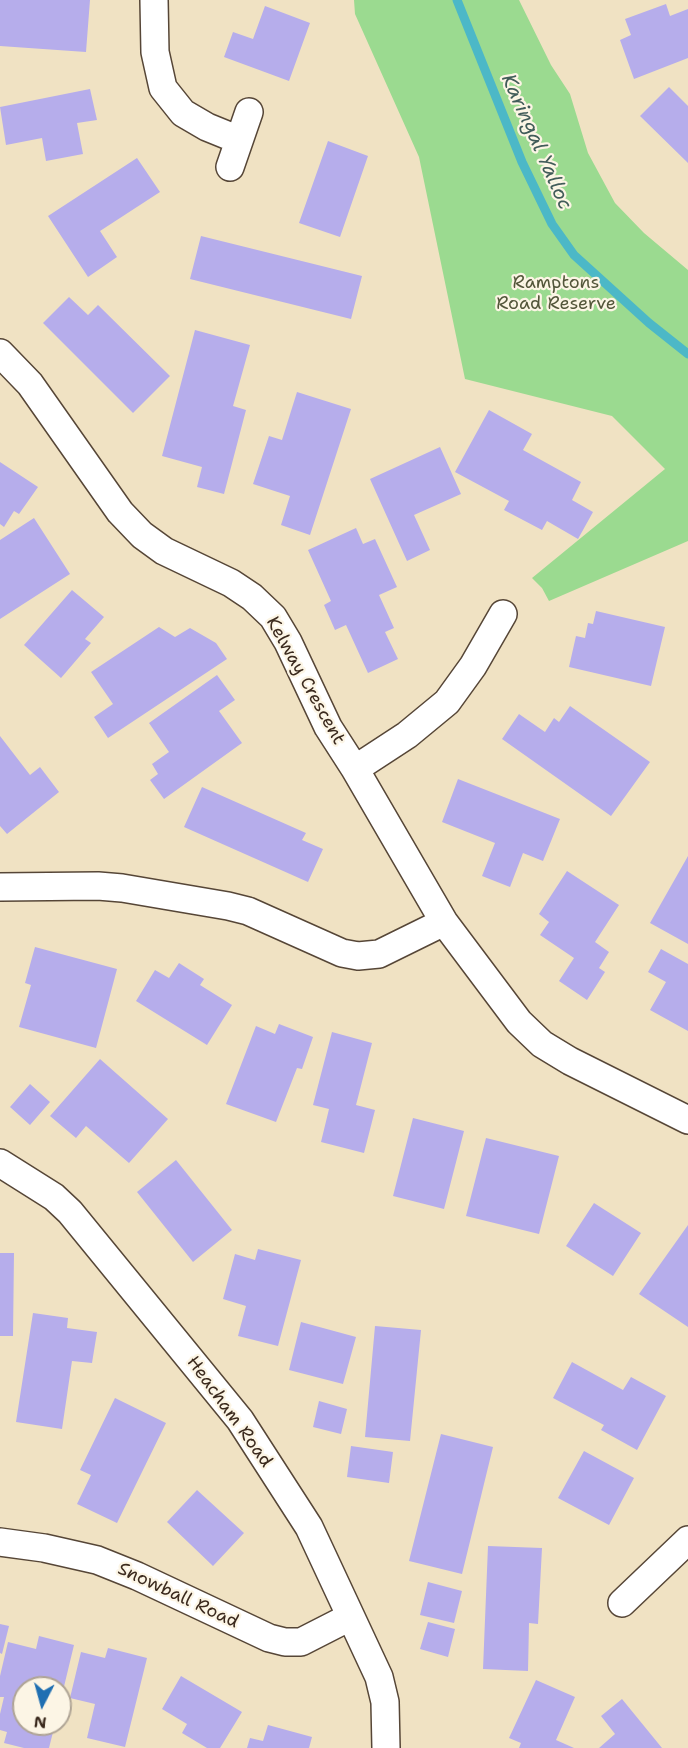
<!DOCTYPE html>
<style>
body{margin:0}
#map{position:relative;width:688px;height:1748px;overflow:hidden;background:#f0e2c3;font-family:"Shantell Sans",sans-serif}
canvas{display:block}
.north{position:absolute;left:12px;top:1676px;width:60px;height:60px;box-sizing:border-box;background:#fcf5e5;border:2px solid #afa495;border-radius:50%;rotate:186deg;font-size:16px;font-weight:700;line-height:24px;text-align:center;color:#3b2a1e}
.north::after{content:'';display:block;margin:auto;width:21px;height:27px;background:#1f6fb2;clip-path:polygon(50% 0,100% 100%,50% 72%,0 100%)}
</style>
<div id="map">
<canvas width="688" height="1748"></canvas>
<div class="north">N</div>
</div>
<script>
const g = document.querySelector('canvas').getContext('2d');
g.lineJoin = 'round';
function paint(path, color) { g.fillStyle = color; g.fill(path, 'evenodd'); }
const toPath = rows => new Path2D(rows.map(r => 'M' + r).join(''));
function strokePath(path, color, width, dash) { g.strokeStyle = color; g.lineWidth = width; g.lineCap = dash ? 'butt' : 'round'; g.setLineDash(dash || []); g.stroke(path); }
function write(font, color, halo, rows, align = 'center') {
  g.font = font + ' "Shantell Sans",sans-serif'; g.lineWidth = 4.5; g.setLineDash([]); g.textBaseline = 'middle'; g.strokeStyle = halo; g.fillStyle = color; for (const [text, x, y, turn = 0] of rows) {
    g.save(); g.translate(x, y); g.rotate((+turn || 0) * Math.PI / 180); g.textAlign = isNaN(turn) ? turn : align; if (halo) g.strokeText(text, 0, 0); g.fillText(text, 0, 0); g.restore();
  }
}
const green = toPath([
 [354,0,519,0,551,65,570,94,588,153,615,203,644,233,688,270,688,541,549,601,542,588,532,578,665,469,612,416,465,379,419,157,355,14]
]);
const stream = toPath([
 [457,0,522,162,552,224,574,255,649,323,688,354]
]);
const building = toPath([
 [0,0,90,0,86,52,0,46],
 [666,4,670,16,688,9,688,58,634,79,620,40,631,35,625,19],
 [265,6,310,23,289,81,224,57,233,32,253,39],
 [669,87,688,106,688,163,640,116],
 [90,89,97,120,77,123,83,154,46,161,42,138,6,145,0,107],
 [328,141,368,156,340,237,299,223],
 [137,158,160,192,100,231,117,257,88,277,48,216],
 [201,236,362,276,351,319,190,279],
 [69,297,88,315,98,305,170,376,133,413,43,323],
 [195,330,250,345,233,406,246,410,224,494,197,487,202,467,162,456],
 [297,392,351,409,310,535,281,525,290,496,253,484,269,436,282,440],
 [489,410,532,434,523,450,581,482,572,500,593,512,578,539,547,521,542,530,504,510,509,501,455,472],
 [440,447,461,494,414,515,430,550,407,561,370,479],
 [0,462,38,487,19,514,14,511,4,527,0,524],
 [34,518,70,574,0,619,0,540],
 [356,528,363,544,375,539,397,587,379,595,394,628,385,632,398,659,368,673,346,625,335,630,324,605,331,601,308,550],
 [72,590,104,617,85,639,91,643,61,678,24,645],
 [596,611,665,627,651,686,569,667,576,636,585,638,588,623,593,624],
 [159,627,175,637,190,628,216,643,227,659,108,738,94,717,113,704,91,672],
 [217,675,235,700,219,711,242,743,164,799,150,780,158,774,152,764,169,752,149,723],
 [570,706,650,762,611,816,502,739,519,714,545,732,554,718,559,722],
 [0,736,30,775,40,767,59,792,7,834,0,826],
 [458,779,560,819,543,861,523,853,510,887,482,876,495,843,442,822],
 [202,787,306,833,302,840,323,849,308,882,184,827],
 [688,856,688,944,650,923],
 [567,871,619,905,595,942,609,952,599,968,605,972,587,1000,559,981,574,958,540,935,549,922,539,914],
 [35,947,117,969,96,1048,19,1027,31,985,25,983],
 [661,949,688,964,688,1031,650,1010,666,982,648,972],
 [179,963,204,979,200,985,232,1005,207,1045,136,1001,155,970,169,978],
 [279,1024,313,1037,302,1069,297,1068,276,1122,226,1104,256,1026,275,1034],
 [332,1032,372,1043,356,1105,375,1110,364,1153,321,1142,329,1109,313,1105],
 [100,1059,168,1119,129,1163,86,1126,76,1138,50,1116],
 [30,1084,50,1102,30,1125,10,1107],
 [413,1118,464,1131,444,1209,393,1196],
 [486,1138,559,1156,539,1234,466,1216],
 [176,1160,232,1230,193,1262,137,1192],
 [594,1203,641,1233,613,1276,566,1246],
 [688,1225,688,1327,639,1294],
 [258,1249,301,1260,278,1346,238,1336,246,1306,223,1299,235,1254,255,1260],
 [0,1253,14,1253,13,1336,0,1336],
 [33,1313,68,1318,67,1328,97,1332,92,1363,72,1361,62,1429,16,1422],
 [301,1322,356,1337,343,1384,289,1370],
 [375,1326,421,1330,410,1441,365,1437],
 [572,1362,623,1390,631,1377,666,1396,637,1450,601,1430,604,1425,553,1398],
 [115,1398,166,1423,117,1523,77,1504,91,1475,80,1470],
 [319,1401,347,1409,341,1434,313,1427],
 [441,1434,493,1447,462,1574,409,1561],
 [351,1446,393,1452,389,1483,347,1477],
 [584,1451,634,1478,609,1525,558,1498],
 [197,1490,244,1533,213,1566,167,1522],
 [488,1546,542,1548,538,1624,529,1623,528,1671,483,1669],
 [428,1582,462,1591,454,1623,420,1615],
 [428,1622,455,1629,448,1657,420,1649],
 [0,1624,9,1626,2,1654,0,1653],
 [39,1636,74,1645,61,1699,60,1688,24,1688,24,1724,55,1724,49,1748,24,1748,4,1743,7,1732,0,1730,0,1714,4,1697,0,1697,0,1676,8,1642,36,1649],
 [108,1648,147,1658,125,1747,87,1738,95,1704,70,1698,81,1652,105,1658],
 [181,1676,242,1712,220,1748,207,1748,182,1733,187,1724,162,1709],
 [536,1680,575,1697,556,1740,574,1748,519,1748,521,1743,509,1738],
 [622,1699,662,1748,599,1748,615,1734,601,1716],
 [268,1725,312,1737,309,1748,247,1748,250,1738,263,1741]
]);
const street = toPath([
 [154,0,155,52,163,88,183,113,207,127,239,140],
 [230,167,249,112],
 [0,353,30,384,120,512,142,535,164,551,231,583,252,597,273,617,288,642,328,727,355,769,444,922],
 [355,769,407,735,447,702,473,666,503,614],
 [0,887,98,886,122,888,228,906,248,911,342,953,358,956,379,954,444,922,519,1022,542,1044,570,1061,688,1120],
 [0,1163,54,1197,70,1212,240,1420,309,1527,379,1677,385,1702,386,1748],
 [0,1542,44,1548,97,1560,137,1576,269,1638,285,1642,301,1642,350,1617],
 [622,1603,688,1540]
]);
const parkNames = [
 ["Ramptons",556,283],
 ["Road Reserve",556,304]
];
const streetNames = [
 ["Kelway Crescent",305,681,61],
 ["Heacham Road",229,1412,54],
 ["Snowball Road",178,1596,25]
];
const waterNames = [
 ["Karingal Yalloc",536,142,66]
];
paint(green, '#9bda90');
strokePath(stream, '#4cb8c7', 9);
paint(building, '#b6adeb');
strokePath(street, '#564637', 30);
strokePath(street, '#fff', 27);
write('18px', '#53563a', '#fcf5e5', parkNames);
write('18px', '#3b2a1e', '#fcf5e5', streetNames);
write('italic 20px', '#415c59', '#fcf5e5', waterNames);
</script>
